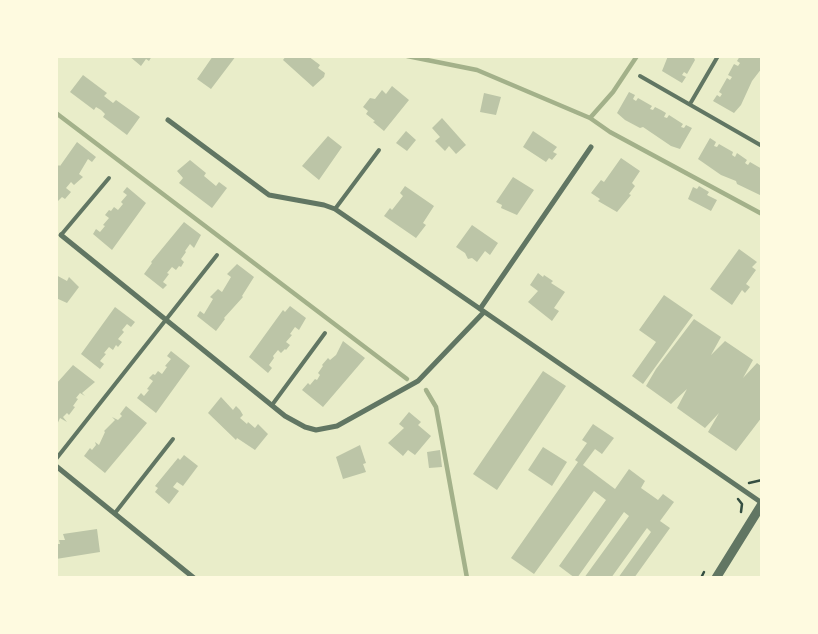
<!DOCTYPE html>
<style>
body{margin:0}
#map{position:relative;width:818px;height:634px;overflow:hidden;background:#e9edc9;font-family:"Roboto Condensed",sans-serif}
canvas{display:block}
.frame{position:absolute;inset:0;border:58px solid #fefae0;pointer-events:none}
</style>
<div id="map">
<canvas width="818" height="634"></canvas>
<div class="frame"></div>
</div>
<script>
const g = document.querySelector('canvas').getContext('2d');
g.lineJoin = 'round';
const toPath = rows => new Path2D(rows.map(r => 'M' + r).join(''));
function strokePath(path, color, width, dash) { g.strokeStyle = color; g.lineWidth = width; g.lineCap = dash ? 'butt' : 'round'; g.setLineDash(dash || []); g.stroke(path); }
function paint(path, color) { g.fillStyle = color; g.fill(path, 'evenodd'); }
const stream = toPath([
 [407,56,477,70,590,118,610,132,762,214],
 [56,113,407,379],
 [590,118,613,92,637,56],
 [426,390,436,407,467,578]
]);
const building = toPath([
 [129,56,152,56,149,61,146,59,141,66],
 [213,56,236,56,211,89,197,79],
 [286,56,308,56,320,65,318,68,325,73,324,77,313,87,283,60],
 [668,56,693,56,695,60,687,74,684,72,682,75,686,77,682,83,662,71],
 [740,56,762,56,762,68,752,81,741,105,734,113,713,101,717,95,720,97,722,94,719,92,727,78,730,80,732,77,728,75,734,64,738,66,740,63,737,61],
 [83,75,107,93,104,96,113,103,116,100,140,117,127,135,103,117,105,114,101,110,96,107,94,110,70,92],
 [392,86,409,100,384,131,373,122,375,121,366,114,368,111,363,107,370,98,375,99,382,90,386,94],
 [629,92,635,95,633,99,636,101,638,98,652,106,650,109,653,110,655,107,661,110,666,113,664,117,667,118,669,115,683,124,681,127,684,128,686,125,692,128,680,149,671,146,643,127,640,128,625,120,617,113],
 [484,93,501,97,496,115,480,112],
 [442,118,466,145,456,154,449,146,445,151,435,141,440,137,432,128],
 [406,131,416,140,407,151,396,143],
 [533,131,557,147,553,152,557,154,552,160,549,158,546,162,523,147],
 [328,136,342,147,319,180,302,166],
 [710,138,716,142,714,146,717,147,719,144,733,152,732,155,735,157,737,153,747,160,745,163,748,165,750,162,762,169,762,196,737,184,736,181,721,175,698,159],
 [77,142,96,157,92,162,88,159,79,174,83,177,74,185,71,182,66,188,71,192,65,199,62,197,58,201,56,168,59,165,60,166],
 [621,158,640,171,632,183,635,186,629,194,631,195,617,212,598,201,600,199,591,193,601,180,604,182],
 [190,160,206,173,204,176,216,186,219,182,227,188,212,208,179,183,183,178,177,171],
 [513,177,534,190,517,215,501,208,502,205,496,202],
 [405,186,434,206,423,223,426,225,416,238,384,216,390,208,392,210,403,196,400,193],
 [699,186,709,192,707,195,717,200,711,211,688,199,693,187,697,189],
 [127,187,146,203,112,250,93,234,96,229,100,232,105,226,103,225,109,218,105,215,109,210,111,211,114,207,118,210,123,204,121,202,127,195,123,192],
 [184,222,201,235,194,248,190,244,185,251,186,252,181,259,184,262,181,267,179,266,176,270,172,267,167,273,169,274,163,282,167,285,163,289,144,274,152,263,151,262],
 [472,225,498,243,490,255,485,251,477,262,472,258,468,259,465,253,456,247],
 [739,249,757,262,752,267,756,270,746,284,750,287,745,293,742,290,732,305,710,289],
 [237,264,254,277,242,296,243,297,224,318,225,319,216,331,197,316,200,311,204,314,213,299,210,297,218,289,222,292,231,277,227,274],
 [538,273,543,277,544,275,553,281,551,283,565,292,554,308,559,311,552,321,528,302,538,291,530,285],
 [56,275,67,281,69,277,79,287,67,303,56,298],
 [664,295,693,315,643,384,632,376,656,342,639,330],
 [290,306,306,318,299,330,295,327,290,334,292,335,286,342,290,345,286,350,285,349,281,353,278,350,273,356,274,358,269,365,272,368,268,373,249,357,283,310,285,312],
 [115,307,135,322,131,327,127,324,122,330,124,332,118,339,122,342,118,347,116,345,113,350,109,347,104,353,106,354,100,361,104,364,100,369,81,354],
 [694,319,721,337,711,355,725,341,753,360,743,378,757,363,762,367,762,417,736,451,708,432,719,413,705,428,677,408,687,389,671,404,646,386,656,369],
 [343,341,365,358,323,407,302,390,308,383,310,385,315,379,317,380,320,375,318,373,323,366,322,365,328,358,330,360,336,355],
 [171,351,190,366,156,413,137,398,141,393,144,396,149,390,147,389,153,381,149,378,153,374,155,375,158,371,162,374,167,367,165,366,171,359,167,356],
 [73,365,95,382,82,393,85,396,80,393,76,398,78,399,73,406,75,407,69,415,67,413,63,417,67,422,60,418,56,427,56,384],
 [543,371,566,386,497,490,473,474],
 [221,397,233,410,236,406,240,410,243,415,240,418,247,424,248,422,255,428,258,424,268,434,255,450,237,438,236,440,208,413],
 [126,406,147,423,105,473,84,456,90,448,92,450,96,445,95,442,99,445,105,432,104,431,115,420,112,417,118,420,122,416,120,414],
 [409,412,421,422,418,425,431,436,415,455,408,450,403,456,388,443,404,428,399,424],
 [593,424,614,438,602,454,595,449,583,465,615,489,629,469,645,481,641,488,651,495,658,500,663,494,674,502,660,521,670,528,634,578,618,578,651,532,647,528,611,578,584,578,629,516,624,512,577,578,575,578,559,566,606,500,594,491,534,574,511,558,578,462,575,460,587,443,582,440],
 [360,445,366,463,363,464,366,472,343,479,336,457],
 [543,447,567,462,552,486,528,470],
 [440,450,442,467,429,468,427,452],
 [184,455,198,466,183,486,177,482,173,487,179,491,169,504,155,492,158,488,155,486,178,458,180,460],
 [97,529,100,552,56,559,56,544,60,544,59,540,65,540,63,534]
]);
const path = toPath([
 [749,483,762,480],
 [738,499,742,504,741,512],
 [701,578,704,572]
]);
const service = toPath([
 [640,76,762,146],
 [690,104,718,56],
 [335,209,379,150],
 [61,235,109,178],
 [272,405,325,333],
 [56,459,217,255],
 [115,513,173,439]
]);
const minor = toPath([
 [168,120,269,195,324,205,335,209,762,503],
 [61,235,285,416,305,427,316,430,337,426,418,381,484,312],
 [480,309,591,147],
 [56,466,194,578]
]);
const tertiary = toPath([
 [716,578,762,504]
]);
strokePath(stream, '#a3b18a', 4.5);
paint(building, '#bcc5a7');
strokePath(path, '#344e41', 2.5);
strokePath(service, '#617663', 4);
strokePath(minor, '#617663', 5);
strokePath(tertiary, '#617663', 9);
</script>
